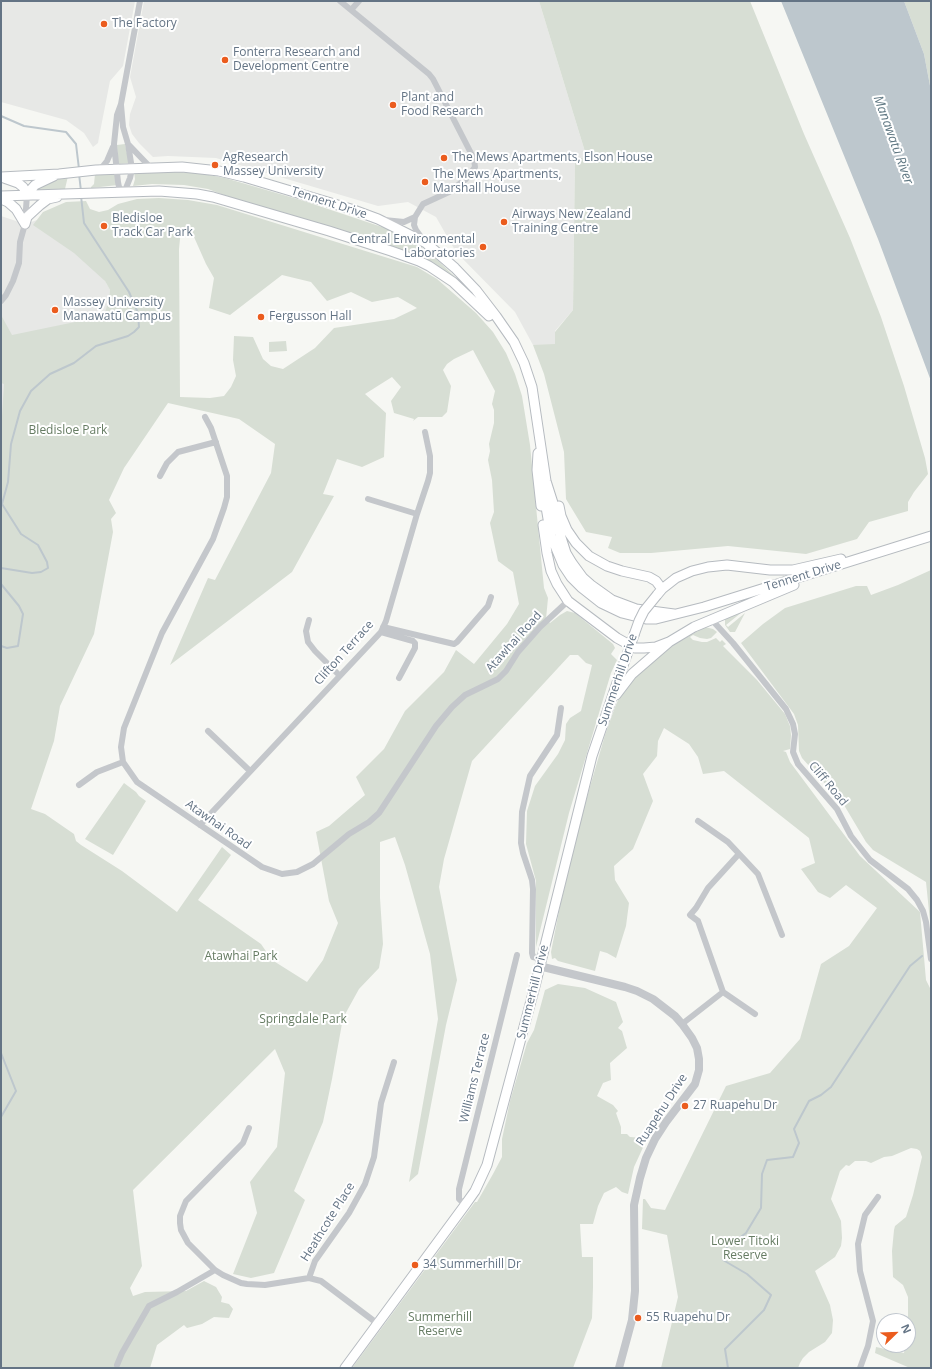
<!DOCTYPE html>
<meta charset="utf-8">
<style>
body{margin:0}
#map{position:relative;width:932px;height:1369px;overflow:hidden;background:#f6f7f3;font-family:"Open Sans",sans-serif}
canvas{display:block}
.frame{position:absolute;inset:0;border:2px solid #647485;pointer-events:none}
.north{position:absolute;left:876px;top:1313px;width:40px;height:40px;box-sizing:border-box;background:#fff;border:1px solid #c1c7ce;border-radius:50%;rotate:67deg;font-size:11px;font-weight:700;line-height:16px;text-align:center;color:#647485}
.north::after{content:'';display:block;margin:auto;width:14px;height:18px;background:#eb5c1e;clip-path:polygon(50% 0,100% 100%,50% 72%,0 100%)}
</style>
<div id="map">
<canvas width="932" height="1369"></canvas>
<div class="frame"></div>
<div class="north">N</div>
</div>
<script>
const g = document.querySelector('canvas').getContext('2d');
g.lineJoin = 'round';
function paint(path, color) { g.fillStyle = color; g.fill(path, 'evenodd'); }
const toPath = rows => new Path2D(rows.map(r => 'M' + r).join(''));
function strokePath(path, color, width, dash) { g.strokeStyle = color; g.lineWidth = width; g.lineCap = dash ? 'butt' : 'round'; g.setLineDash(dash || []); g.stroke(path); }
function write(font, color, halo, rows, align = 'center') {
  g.font = font + ' "Open Sans",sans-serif'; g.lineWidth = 4; g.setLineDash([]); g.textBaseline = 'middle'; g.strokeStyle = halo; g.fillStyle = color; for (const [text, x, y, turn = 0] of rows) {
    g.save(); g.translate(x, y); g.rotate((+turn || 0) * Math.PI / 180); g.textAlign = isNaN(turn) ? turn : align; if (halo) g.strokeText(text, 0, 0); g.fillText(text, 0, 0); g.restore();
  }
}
const built = toPath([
 [1,1,135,1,123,66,110,81,99,137,98,143,93,147,84,133,66,120,1,102],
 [144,1,539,1,586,155,584,158,575,158,573,310,555,331,555,345,533,345,515,312,456,252,436,217,408,202,378,206,216,158,168,156,153,157,139,143,132,134,129,125,130,114,136,97,130,77],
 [71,209,88,249,110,290,107,329,1,418,1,216,25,224]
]);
const green = toPath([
 [539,1,750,1,804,134,850,238,881,317,904,386,925,458,928,474,914,492,908,502,908,511,869,522,857,539,806,554,728,546,651,553,620,553,608,548,612,537,586,532,566,499,564,452,544,374,533,345,555,344,555,332,573,310,575,158,584,158,586,155],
 [904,1,931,1,931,91,924,54],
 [125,144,129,163,118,164,117,145],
 [160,171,198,173,225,178,304,201,385,228,411,240,431,254,472,293,424,260,409,252,245,203,208,189,184,185,152,184,133,186,135,179,134,172],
 [115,173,118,185,91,188,91,187,94,184,95,174],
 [68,176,65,189,32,191,48,181],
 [159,198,188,200,217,205,417,267,437,279,476,313,493,332,506,353,515,374,522,396,530,445,544,588,548,598,546,619,550,623,560,615,567,611,575,613,613,644,615,648,611,654,617,660,611,673,569,813,536,947,536,881,526,844,527,811,535,786,558,754,565,740,566,724,570,718,581,711,592,665,586,663,578,655,570,655,472,761,444,859,439,887,457,980,446,1025,418,1174,409,1182,438,1019,430,954,405,865,395,837,380,842,380,898,383,944,379,968,359,989,343,1018,332,1079,323,1122,294,1191,305,1200,274,1273,251,1278,233,1274,257,1213,250,1182,277,1147,285,1073,275,1049,133,1190,142,1266,130,1288,133,1296,145,1292,186,1291,204,1281,216,1287,222,1297,221,1302,229,1304,233,1309,229,1318,214,1317,202,1324,187,1328,184,1325,157,1345,150,1368,1,1368,1,418,2,416,4,384,1,383,1,315,12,335,104,316,109,299,110,290,105,281,74,253,33,225,43,212,66,202,86,201,90,209,99,212,108,210,118,204,137,199],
 [181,229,194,237,206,264,214,278,209,308,230,315,282,275,311,282,327,301,351,292,372,302,398,297,417,308,394,319,334,328,315,348,283,369,271,366,263,359,253,337,234,336,233,360,236,376,231,387,224,396,210,398,180,397,179,249],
 [473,350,495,391,492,404,494,410,494,423,489,444,490,451,488,460,492,480,494,512,490,523,498,561,513,572,519,604,507,624,474,664,456,650,444,672,405,711,384,749,356,777,365,795,329,826,316,832,329,901,338,923,323,960,307,982,272,960,261,944,198,900,231,855,222,847,177,912,122,871,81,845,76,841,74,834,45,814,31,809,54,741,60,706,94,634,113,532,111,519,116,513,109,500,124,468,168,403,239,419,275,444,271,473,215,580,208,578,170,665,292,572,334,496,323,494,337,459,362,467,384,457,386,413,365,394,392,377,401,387,391,401,394,413,414,419,413,421,418,417,442,417,447,412,451,386,443,370,447,364,454,359],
 [286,341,287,351,269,352,269,342],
 [931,570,931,931,926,882,873,850,866,842,844,805,802,758,799,751,798,725,794,714,741,643,763,624,785,608,856,586,867,586,871,595,898,585],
 [747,608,726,625,728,627,745,613,735,632,730,632,725,625,725,618],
 [705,627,713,629,717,632,711,638,707,639,700,638,693,635,690,637,693,640,702,642,707,642,716,638,720,642,722,640,726,644,723,646,757,680,785,714,790,726,791,735,790,749,783,751,786,752,790,762,860,856,920,912,926,980,931,990,931,1368,910,1368,875,1353,876,1347,904,1353,905,1345,908,1345,908,1297,903,1285,893,1277,892,1251,894,1230,895,1226,906,1217,913,1195,922,1157,920,1151,917,1149,911,1148,892,1156,884,1157,871,1163,866,1161,855,1161,849,1166,846,1165,840,1171,831,1199,841,1221,842,1238,841,1246,835,1257,815,1271,830,1305,833,1320,832,1333,825,1342,809,1352,803,1358,800,1363,798,1368,661,1368,678,1297,667,1235,642,1229,643,1199,645,1199,651,1208,665,1210,726,1086,770,1073,800,1039,821,964,849,946,877,908,846,885,830,898,818,892,801,869,815,863,809,838,724,771,703,774,698,757,689,744,664,728,658,741,657,756,643,774,653,801,633,849,614,866,615,880,629,903,626,926,616,958,607,953,600,951,595,971,558,961,555,958,552,959,551,952,560,906,585,804,605,735,615,707,619,698,627,686,646,666,675,644],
 [124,783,136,792,139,796,146,801,113,855,85,839],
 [558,984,585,988,616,1002,623,1022,618,1028,622,1031,627,1048,610,1063,611,1080,603,1083,597,1096,613,1105,618,1111,616,1113,621,1127,621,1134,627,1134,630,1137,643,1138,646,1141,634,1167,628,1194,622,1192,616,1187,604,1193,598,1206,593,1224,580,1224,582,1257,593,1257,593,1287,592,1318,573,1368,352,1368,475,1202,477,1202,493,1174,502,1157,502,1139,510,1101,527,1043,534,1030,545,990]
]);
const water = toPath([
 [781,1,904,1,924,54,931,91,931,381,878,239]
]);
const stream = toPath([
 [1,116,24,126,66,132,76,144,79,169],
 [79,174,81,191],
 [1,568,32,573,41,572,48,568,47,562,38,545,21,534,2,504,8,482,11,444,20,411,31,391,50,374,74,363,96,346,128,336,134,332,139,327,138,313,129,292,84,223,81,196],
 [1,584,19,606,23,614,18,646,7,648,1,646],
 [1,1053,16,1091,1,1117],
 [728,1368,725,1349,764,1310,771,1295,747,1274,723,1260,727,1247,746,1233,761,1208,762,1174,767,1160,793,1157,799,1143,794,1129,809,1101,821,1095,831,1087,910,966,922,956]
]);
const minor = toPath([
 [340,1,429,74,433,79,474,159,475,167,466,179,449,192,423,204,415,217,404,222,384,220],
 [351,10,359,1],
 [121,105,123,127,128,144,132,169,130,178,124,193],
 [128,144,151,168],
 [98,170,103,166,107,161,113,147],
 [124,193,119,187,118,182,114,144,117,115,121,104,140,1],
 [415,217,414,225,416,230,424,241],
 [1,301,6,295,13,281,19,263,20,242,25,224,27,194],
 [205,417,211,428,227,476,227,497,224,508,213,539,162,633,124,728,121,747,123,762,137,782,262,867,282,874,297,872,313,864,349,834,369,822,379,813,436,726,452,707,465,695,498,679,506,671,518,652,540,627,568,601],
 [160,476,167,463,178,452,216,442],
 [368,499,417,514],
 [711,619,733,643,786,709,793,724,795,734,793,752,798,764,837,809,851,836,870,860,908,889,917,900,923,911,926,922,931,959],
 [309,620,306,631,308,642,315,651,339,675],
 [383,627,454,644,457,642,488,606,491,597],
 [381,632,413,641,415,643,415,648,399,678],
 [208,731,250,771],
 [79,785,97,772,123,762],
 [698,821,728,842,758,874,782,935],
 [200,825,381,632,386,621,417,514,428,481,430,473,430,456,425,432],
 [738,855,708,888,696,908,690,915,698,921,723,992,755,1014],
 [541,959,533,957,532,953,533,889,532,880,523,853,521,843,522,812,530,776,557,735,561,708],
 [682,1024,723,992],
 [249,1128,243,1143,186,1201,180,1216,180,1223,181,1230,188,1243,215,1270,223,1275,241,1283,247,1284,265,1285,309,1278,321,1281,378,1324],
 [465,1205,459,1199,459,1189,517,955],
 [309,1278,315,1261,349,1213,365,1184,374,1157,381,1103,394,1062],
 [117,1365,122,1353,149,1306,177,1292,215,1270],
 [860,1368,868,1346,873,1321,860,1271,858,1244,865,1215,878,1197]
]);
const tertiary = toPath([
 [539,966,625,987,637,991,653,999,675,1016,682,1024,692,1038,697,1048,699,1059,699,1070,695,1084,666,1122,655,1139,646,1158,640,1178,634,1205,635,1291,632,1320,619,1368]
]);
const secondary = toPath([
 [1,177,59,174,96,170,182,167,219,171,244,177,351,209,378,219,426,243,455,268,476,290,496,316,514,342,524,363,532,387,546,481,553,503,559,531,566,553,572,563,583,578,591,585,612,600,636,609,674,614],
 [4,178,18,183,23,187,27,194,35,185,54,176],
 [1,196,159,191,197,194,213,197,329,231,391,251,419,261,429,266,453,282,489,316],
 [1,199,8,202,16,209,25,224],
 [25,224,27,217,40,205,48,199,57,197],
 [538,453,537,470,541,506],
 [546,491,546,507,551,536,563,565,571,577,582,588,601,603,622,613,646,619,656,619,704,607,931,536],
 [559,506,561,516,567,530,576,543,589,556,607,566,622,571,649,577,656,581,662,589],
 [543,525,547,553,551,571,557,584,568,601,617,638,635,648,644,648,656,647,669,642],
 [657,595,662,589,676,578,692,571,708,567,727,565,770,570,793,570,841,559],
 [616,695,632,674,669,642,694,627,794,585],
 [345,1368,465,1205,475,1191,487,1165,535,986,592,756,620,674,634,635]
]);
const secondaryBridge = toPath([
 [634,635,639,621,644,611,657,595]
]);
const markers = [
 [104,24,4,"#eb5c1e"],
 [225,60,4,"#eb5c1e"],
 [393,105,4,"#eb5c1e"],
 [444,158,4,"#eb5c1e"],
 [215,165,4,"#eb5c1e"],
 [425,182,4,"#eb5c1e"],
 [504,222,4,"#eb5c1e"],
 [104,226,4,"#eb5c1e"],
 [483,247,4,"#eb5c1e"],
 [55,310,4,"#eb5c1e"],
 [261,317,4,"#eb5c1e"],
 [685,1106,4,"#eb5c1e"],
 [415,1265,4,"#eb5c1e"],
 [638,1318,4,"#eb5c1e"]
];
const poiNames = [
 ["The Factory",112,24],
 ["Fonterra Research and",233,53],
 ["Development Centre",233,67],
 ["Plant and",401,98],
 ["Food Research",401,112],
 ["AgResearch",223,158],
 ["Massey University",223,172],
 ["The Mews Apartments, Elson House",452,158],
 ["The Mews Apartments,",433,175],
 ["Marshall House",433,189],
 ["Airways New Zealand",512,215],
 ["Training Centre",512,229],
 ["Bledisloe",112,219],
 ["Track Car Park",112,233],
 ["Central Environmental",475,240,"right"],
 ["Laboratories",475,254,"right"],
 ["Massey University",63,303],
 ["Manawatū Campus",63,317],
 ["Fergusson Hall",269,317],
 ["27 Ruapehu Dr",693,1106],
 ["34 Summerhill Dr",423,1265],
 ["55 Ruapehu Dr",646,1318]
];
const streetNames = [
 ["Tennent Drive",329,203,18],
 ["Tennent Drive",803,576,-17],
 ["Atawhai Road",514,642,-48],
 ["Clifton Terrace",344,653,-48],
 ["Summerhill Drive",618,680,-71],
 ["Cliff Road",828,784,50],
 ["Atawhai Road",218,825,35],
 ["Summerhill Drive",533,992,-76],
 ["Williams Terrace",475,1078,-76],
 ["Ruapehu Drive",662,1110,-57],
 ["Heathcote Place",328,1222,-58]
];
const parkNames = [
 ["Bledisloe Park",68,431],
 ["Atawhai Park",241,957],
 ["Springdale Park",303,1020],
 ["Lower Titoki",745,1242],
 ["Reserve",745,1256],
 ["Summerhill",440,1318],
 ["Reserve",440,1332]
];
const waterNames = [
 ["Manawatū River",893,140,70]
];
paint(built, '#e7e8e6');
paint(green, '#d7ded4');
paint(water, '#bdc7cd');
strokePath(stream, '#bdc7cd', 2);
strokePath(secondary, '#b6bbc0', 11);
strokePath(minor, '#c4c7cb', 6);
strokePath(tertiary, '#c4c7cb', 8);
strokePath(secondary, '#fff', 9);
strokePath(secondaryBridge, '#b6bbc0', 11, []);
strokePath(secondaryBridge, '#fff', 9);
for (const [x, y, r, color] of markers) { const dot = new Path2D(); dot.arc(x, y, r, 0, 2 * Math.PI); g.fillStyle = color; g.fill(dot); strokePath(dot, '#fff', 1.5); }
write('12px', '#647485', '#fff', poiNames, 'left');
write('12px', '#647485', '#fff', streetNames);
write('12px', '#667c63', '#fff', parkNames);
write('italic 13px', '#5f7782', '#fff', waterNames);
</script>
